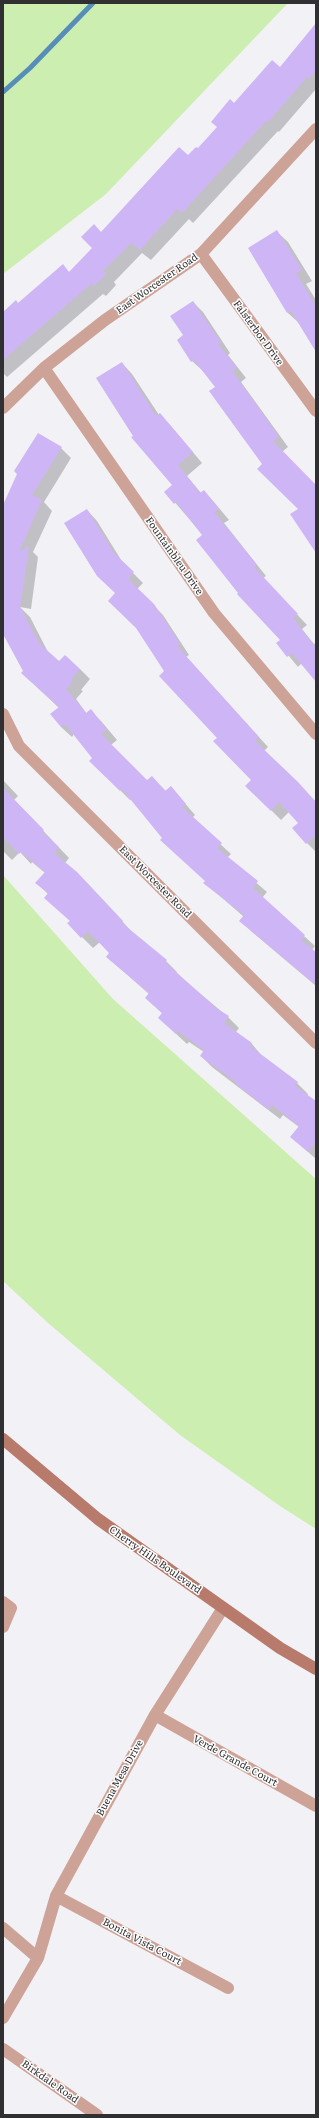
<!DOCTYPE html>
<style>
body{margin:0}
#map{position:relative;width:319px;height:2118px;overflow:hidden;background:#f2f1f5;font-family:Literata,serif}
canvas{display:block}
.frame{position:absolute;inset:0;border:4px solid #302f31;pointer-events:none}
</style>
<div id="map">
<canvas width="319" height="2118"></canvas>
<div class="frame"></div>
</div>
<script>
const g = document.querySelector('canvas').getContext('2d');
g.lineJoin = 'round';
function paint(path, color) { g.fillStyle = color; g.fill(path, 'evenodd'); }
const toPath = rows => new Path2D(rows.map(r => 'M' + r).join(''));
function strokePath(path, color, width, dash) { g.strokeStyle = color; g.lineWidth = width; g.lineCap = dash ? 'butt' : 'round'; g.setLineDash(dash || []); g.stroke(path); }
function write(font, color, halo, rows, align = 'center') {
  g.font = font + ' Literata,serif'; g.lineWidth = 3; g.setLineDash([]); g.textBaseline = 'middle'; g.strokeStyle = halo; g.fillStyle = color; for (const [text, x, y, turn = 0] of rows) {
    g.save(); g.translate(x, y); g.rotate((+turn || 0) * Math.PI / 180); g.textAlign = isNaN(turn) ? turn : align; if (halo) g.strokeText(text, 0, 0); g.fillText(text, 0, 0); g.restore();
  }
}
const green = toPath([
 [3,3,288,3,106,194,3,274],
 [3,875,113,999,316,1179,316,1529,280,1506,180,1435,48,1323,3,1281]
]);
const shadow = toPath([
 [316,24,316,89,279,132,278,131,193,223,189,219,151,260,142,253,114,282,116,285,106,296,103,294,7,377,3,373,3,313,70,273,93,248,101,233,198,150,218,127,234,104,280,68],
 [277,232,288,242,312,281,306,284,316,300,316,351,299,323,288,313],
 [193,302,203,312,230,353,228,355,246,378,241,382,288,447,282,452,316,486,316,551,299,510,216,387,203,371,192,361,185,336],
 [122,363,132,374,159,415,170,425,202,463,187,476,201,493,204,491,214,502,229,520,224,523,266,576,263,578,307,625,302,629,314,644,316,643,316,681,302,663,298,667,278,643,281,640,203,535,166,492,174,485,134,436],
 [61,448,71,458,44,502,52,511,33,552,38,557,31,609,20,607,30,617,48,652,60,663,80,669,90,679,81,690,83,691,76,699,87,714,91,711,101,721,117,740,111,745,147,781,152,777,166,791,171,787,195,815,192,818,231,854,227,858,267,892,262,898,315,946,312,950,316,953,316,986,251,931,244,917,205,883,206,881,163,838,132,799,130,800,91,761,93,758,74,734,72,737,61,727,59,708,22,673,24,672,3,632,3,508],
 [87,510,97,521,123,563,143,583,137,589,163,615,189,655,186,657,268,747,264,751,316,802,316,852,307,843,299,823,289,812,281,820,257,796,253,780,166,671,116,594],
 [3,780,18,796,14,800,69,858,65,863,88,884,133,933,166,961,177,972,176,973,228,1017,239,1028,236,1032,252,1044,262,1056,297,1083,308,1094,307,1096,316,1103,316,1159,291,1137,299,1127,283,1115,280,1119,212,1067,201,1056,204,1052,189,1042,187,1044,159,1018,163,1014,146,998,149,994,107,957,110,953,100,942,93,948,82,937,69,923,71,922,48,894,37,883,45,873,32,862,31,864,20,852,12,860,3,851]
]);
const stream = toPath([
 [3,92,30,68,93,3]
]);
const building = toPath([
 [316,23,316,70,309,79,307,77,268,122,266,121,182,213,177,209,140,250,131,243,103,271,106,274,94,286,92,283,3,360,3,312,16,300,18,303,63,264,69,272,92,248,81,237,94,224,101,232,179,147,188,155,196,147,198,148,217,127,211,122,230,99,234,103,272,60,280,67],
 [277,230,302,270,296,273,316,306,316,352,291,311,287,313,248,248],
 [193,301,221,343,218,344,237,368,232,371,279,437,273,441,316,485,316,553,290,514,298,509,257,469,262,464,209,391,215,387,194,360,191,362,177,340,183,335,170,316],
 [122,362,156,416,160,413,193,452,178,465,200,493,204,490,219,509,214,512,257,565,254,567,298,614,293,618,316,648,316,682,292,653,287,657,276,643,280,640,237,594,238,593,196,540,202,535,176,502,174,504,164,492,172,485,131,437,133,436,96,378],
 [38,433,62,447,32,495,42,500,19,552,29,546,20,607,39,643,59,661,65,655,80,669,71,679,73,681,66,689,86,713,91,709,107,730,101,734,147,780,152,776,165,791,171,786,186,804,182,807,222,843,217,848,258,881,253,888,305,935,301,940,316,952,316,985,239,921,244,915,203,883,205,881,160,840,162,838,122,789,120,791,89,761,92,758,65,724,61,727,50,714,59,707,21,673,23,671,3,634,3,505,17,474,14,471],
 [87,509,114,553,134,572,128,579,154,604,180,644,177,646,259,737,255,741,298,782,316,802,316,835,306,844,292,828,298,823,279,802,271,811,245,786,251,780,213,741,217,738,159,676,164,671,136,628,108,601,115,593,97,576,64,523],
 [3,788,44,830,42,832,59,847,54,853,77,872,123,921,122,923,167,960,165,962,216,1008,229,1016,224,1023,252,1043,250,1046,298,1082,295,1086,316,1101,316,1142,308,1152,290,1137,299,1126,272,1105,268,1109,235,1083,236,1082,200,1056,204,1050,178,1031,176,1034,158,1018,162,1013,145,998,149,993,106,957,109,953,88,931,81,938,67,923,70,921,44,898,48,893,35,883,45,872,21,852,19,854,3,837]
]);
const street = toPath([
 [201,254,316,411],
 [44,368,214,613,316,734],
 [3,408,44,368,105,320,201,254,316,129],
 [3,714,19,746,316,1043],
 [3,1602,11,1608,3,1627],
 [155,1715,316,1806],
 [56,1896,228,1988],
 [3,1928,38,1958,3,2018],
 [38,1958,56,1896,155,1715,223,1608],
 [3,2049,97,2115]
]);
const secondary = toPath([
 [3,1439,98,1519,280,1648,316,1669]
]);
const streetNames = [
 ["East Worcester Road",157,284,-35],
 ["Falsterbor Drive",258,333,54],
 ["Fountainbleu Drive",174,556,55],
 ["East Worcester Road",155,882,45],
 ["Cherry Hills Boulevard",155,1560,35],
 ["Verde Grande Court",235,1761,29],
 ["Buena Mesa Drive",120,1778,-61],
 ["Bonita Vista Court",142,1942,28],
 ["Birkdale Road",50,2082,35]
];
paint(green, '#cdeeb1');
paint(shadow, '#0003');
strokePath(stream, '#578db9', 5);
paint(building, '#ceb5f6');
strokePath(street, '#cda297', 12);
strokePath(secondary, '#b87a6b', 12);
write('10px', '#302f31', '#fff', streetNames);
</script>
